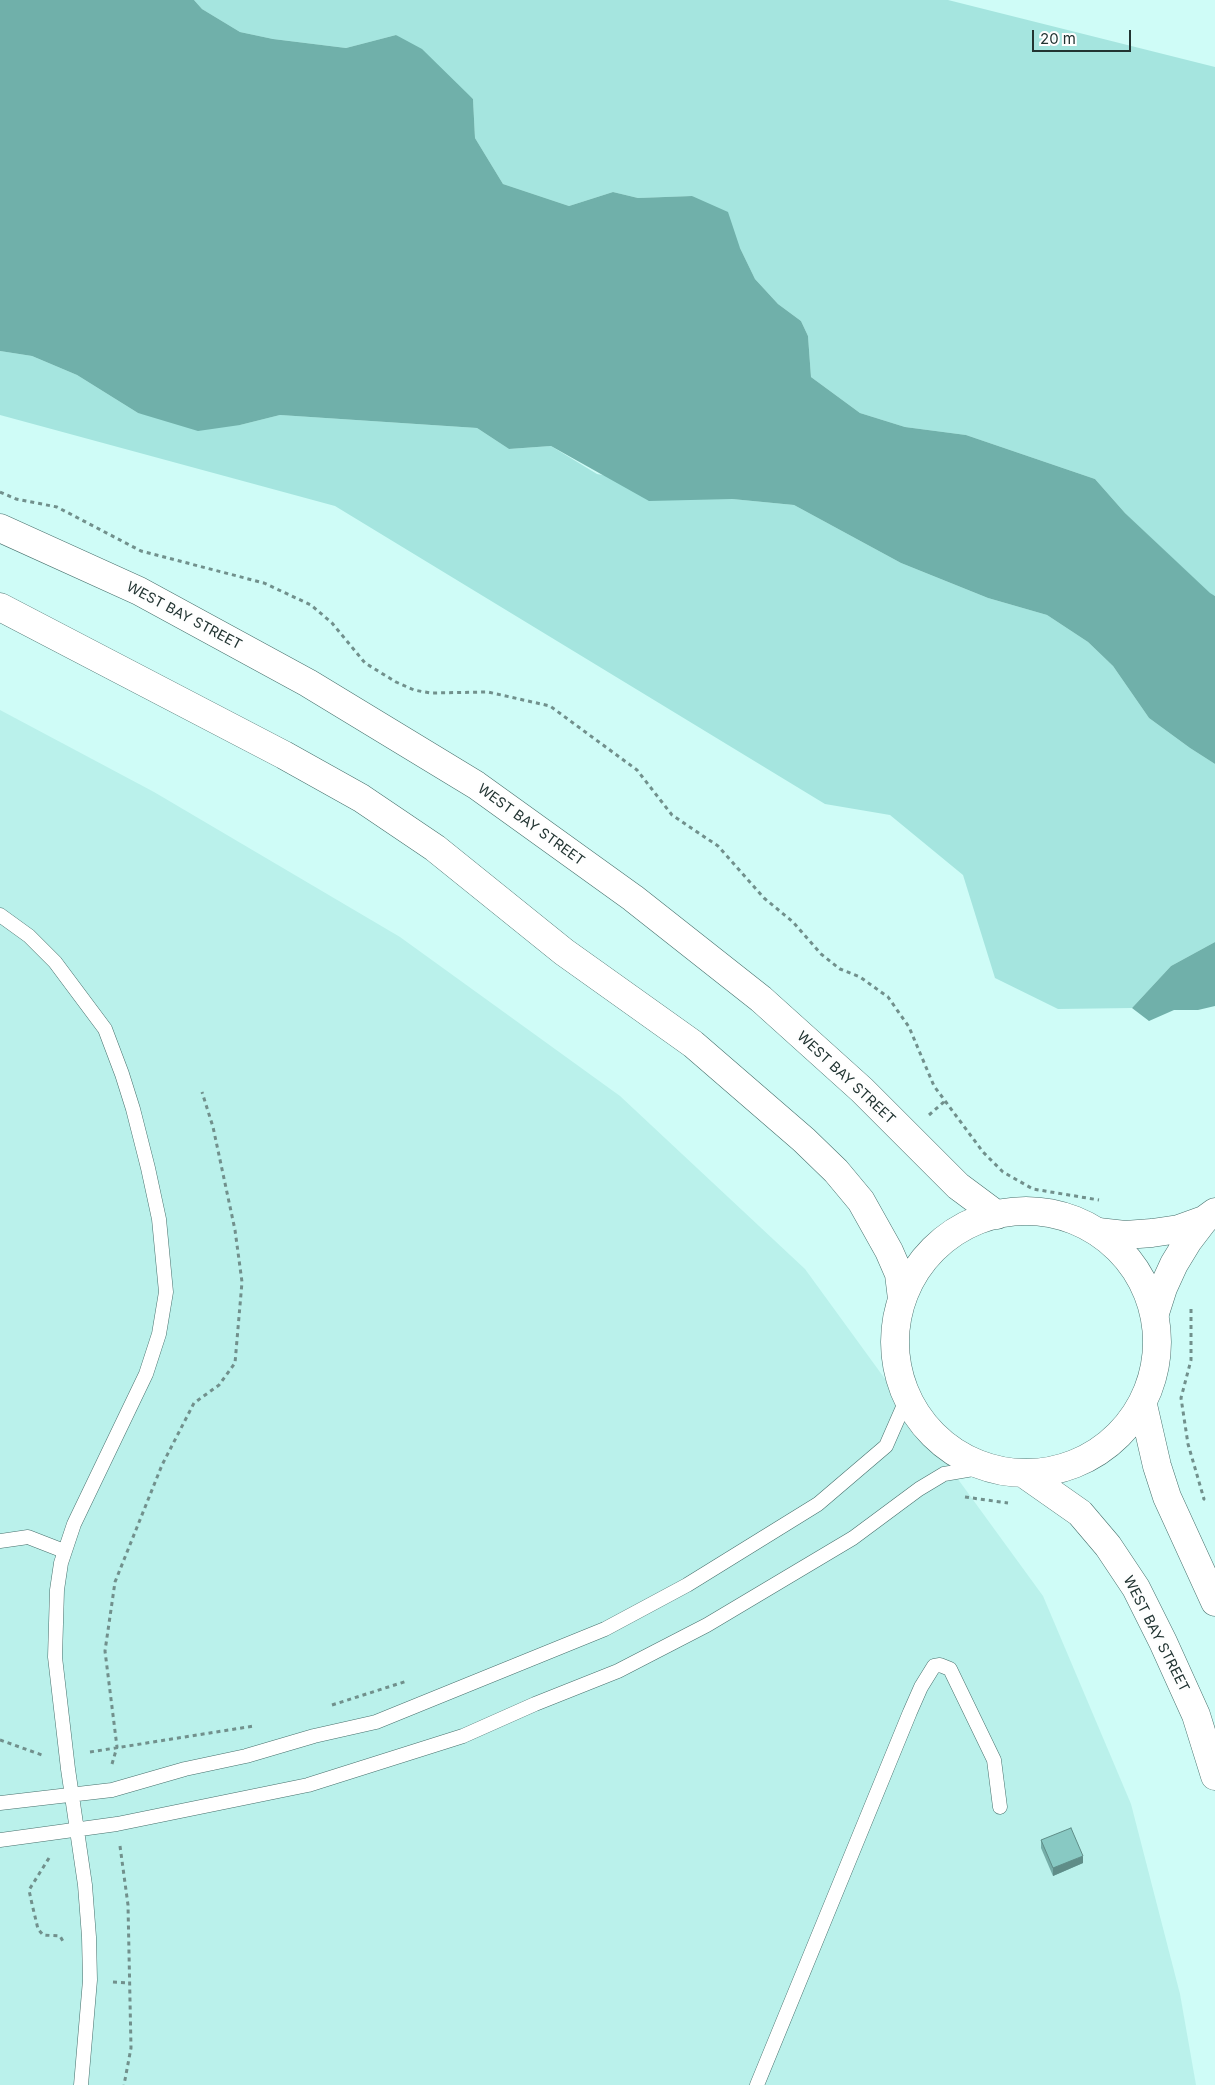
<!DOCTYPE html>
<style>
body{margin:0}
#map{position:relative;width:1215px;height:2085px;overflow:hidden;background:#cffcf7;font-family:Inter,sans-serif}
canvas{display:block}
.scale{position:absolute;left:1032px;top:30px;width:99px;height:22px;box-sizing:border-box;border:2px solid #223432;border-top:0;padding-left:6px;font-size:15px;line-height:18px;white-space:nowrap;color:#223432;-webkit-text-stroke:4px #fefefe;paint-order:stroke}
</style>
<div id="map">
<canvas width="1215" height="2085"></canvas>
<div class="scale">20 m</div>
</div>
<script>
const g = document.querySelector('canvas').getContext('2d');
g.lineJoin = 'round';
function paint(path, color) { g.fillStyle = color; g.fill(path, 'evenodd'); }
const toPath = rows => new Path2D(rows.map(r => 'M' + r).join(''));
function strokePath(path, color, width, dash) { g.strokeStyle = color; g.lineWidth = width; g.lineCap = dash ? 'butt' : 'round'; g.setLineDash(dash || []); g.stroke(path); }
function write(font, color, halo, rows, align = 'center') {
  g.font = font + ' Inter,sans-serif'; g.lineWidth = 4.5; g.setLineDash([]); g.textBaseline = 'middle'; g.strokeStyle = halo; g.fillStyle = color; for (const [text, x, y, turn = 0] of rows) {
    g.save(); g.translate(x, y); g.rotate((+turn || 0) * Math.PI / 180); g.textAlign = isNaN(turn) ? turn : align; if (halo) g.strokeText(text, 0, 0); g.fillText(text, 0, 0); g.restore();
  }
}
const built = toPath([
 [0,710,154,792,400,937,620,1096,805,1269,1043,1596,1131,1804,1180,1994,1196,2085,0,2085]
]);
const green = toPath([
 [194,0,948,0,1215,67,1215,596,1210,594,1125,513,1095,479,966,435,905,427,860,413,811,377,808,336,801,321,778,304,755,279,740,248,692,196,638,198,613,192,569,206,503,184,475,138,473,99,396,35,346,48,273,39,240,32,202,9],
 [0,351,32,356,77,375,138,413,240,425,280,415,477,428,509,449,551,446,597,474,732,499,794,505,901,563,988,598,1047,615,1088,642,1113,666,1149,718,1190,748,1215,764,1215,942,1171,966,1132,1008,1058,1009,995,978,963,875,890,815,825,804,335,506,0,415]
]);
const water = toPath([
 [0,0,194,0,202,9,240,32,273,39,346,48,396,35,422,49,473,99,475,138,503,184,569,206,613,192,638,198,692,196,728,212,740,248,755,279,778,304,801,321,808,336,811,377,860,413,905,427,966,435,1095,479,1125,513,1210,593,1215,596,1215,764,1190,748,1149,718,1113,666,1088,642,1047,615,988,598,901,563,794,505,732,499,649,501,551,446,509,449,477,428,280,415,240,425,198,431,138,413,77,375,32,356,0,351],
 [1215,942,1215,1006,1198,1010,1174,1010,1149,1021,1132,1008,1171,966]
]);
const path = toPath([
 [0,492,16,499,57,507,141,551,264,583,311,605,332,623,365,663,396,682,414,690,430,693,488,692,550,706,637,770,672,815,718,846,764,898,793,922,821,954,840,969,860,977,888,997,909,1027,934,1086,983,1152,1003,1172,1033,1189,1099,1200],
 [929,1115,945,1101],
 [1191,1309,1191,1360,1181,1398,1188,1444,1204,1499,1203,1500],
 [965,1497,1008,1503],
 [332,1705,407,1681],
 [0,1740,42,1755],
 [90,1752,254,1726],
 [112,1764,117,1747,105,1651,115,1582,162,1465,194,1403,219,1385,235,1363,242,1282,235,1230,213,1127,202,1092],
 [120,1846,128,1905,131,2048,124,2085],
 [49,1858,29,1890,32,1904,38,1929,43,1935,60,1936,64,1943],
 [113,1982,130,1983]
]);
const service = toPath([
 [0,915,29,936,55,962,105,1029,122,1074,133,1109,148,1168,159,1219,166,1292,159,1334,146,1374,74,1524,61,1563,57,1590,55,1657,68,1769,85,1885,89,1937,90,1980,81,2085],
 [0,1541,28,1537,64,1551],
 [0,1803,112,1790,185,1769,246,1756,314,1736,376,1722,605,1629,687,1585,818,1504,886,1446,907,1398],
 [0,1840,117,1824,308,1785,463,1736,535,1704,618,1671,707,1625,853,1538,919,1489,944,1474,985,1467],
 [757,2085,910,1712,921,1687,934,1666,940,1665,950,1669,994,1760,1000,1807]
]);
const minor = toPath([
 [1098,1232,1125,1235,1152,1233,1179,1229,1204,1220,1215,1212],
 [1155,1313,1163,1288,1174,1264,1188,1241,1204,1220]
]);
const secondary = toPath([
 [0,528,139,591,308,683,476,785,633,898,761,999,862,1090,958,1186,997,1215],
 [0,607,284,755,361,798,435,848,564,952,693,1044,804,1140,836,1171,861,1201,889,1251,899,1274,902,1299],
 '895 1342a131 131 0 1 1 262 0a131 131 0 1 1-262 0Z',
 [1143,1405,1157,1466,1167,1497,1215,1602],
 [1023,1473,1080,1513,1108,1546,1136,1588,1163,1642,1196,1715,1215,1776]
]);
const wall = toPath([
 [1041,1840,1083,1863,1053,1876,1041,1848]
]);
const shadedWall = toPath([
 [1083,1856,1083,1863,1053,1876,1053,1868]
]);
const building = toPath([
 [1071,1828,1083,1856,1053,1868,1041,1840,1071,1828]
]);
const streetNames = [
 ["WEST BAY STREET",184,616,28],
 ["WEST BAY STREET",531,825,36],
 ["WEST BAY STREET",846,1078,43],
 ["WEST BAY STREET",1156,1634,63]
];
paint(built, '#baf1eb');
paint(green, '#a5e5df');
paint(water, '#70b0aa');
strokePath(service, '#47706c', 15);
strokePath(minor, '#47706c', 29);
strokePath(secondary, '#47706c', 29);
strokePath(path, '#71908c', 3, [4, 4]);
strokePath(service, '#fff', 14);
strokePath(minor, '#fff', 28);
strokePath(secondary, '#fff', 28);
paint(wall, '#75ada8');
paint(shadedWall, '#5f8d88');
paint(building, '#88c9c3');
strokePath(building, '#5f8d88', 1);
write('14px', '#223432', '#fefefe', streetNames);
</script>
